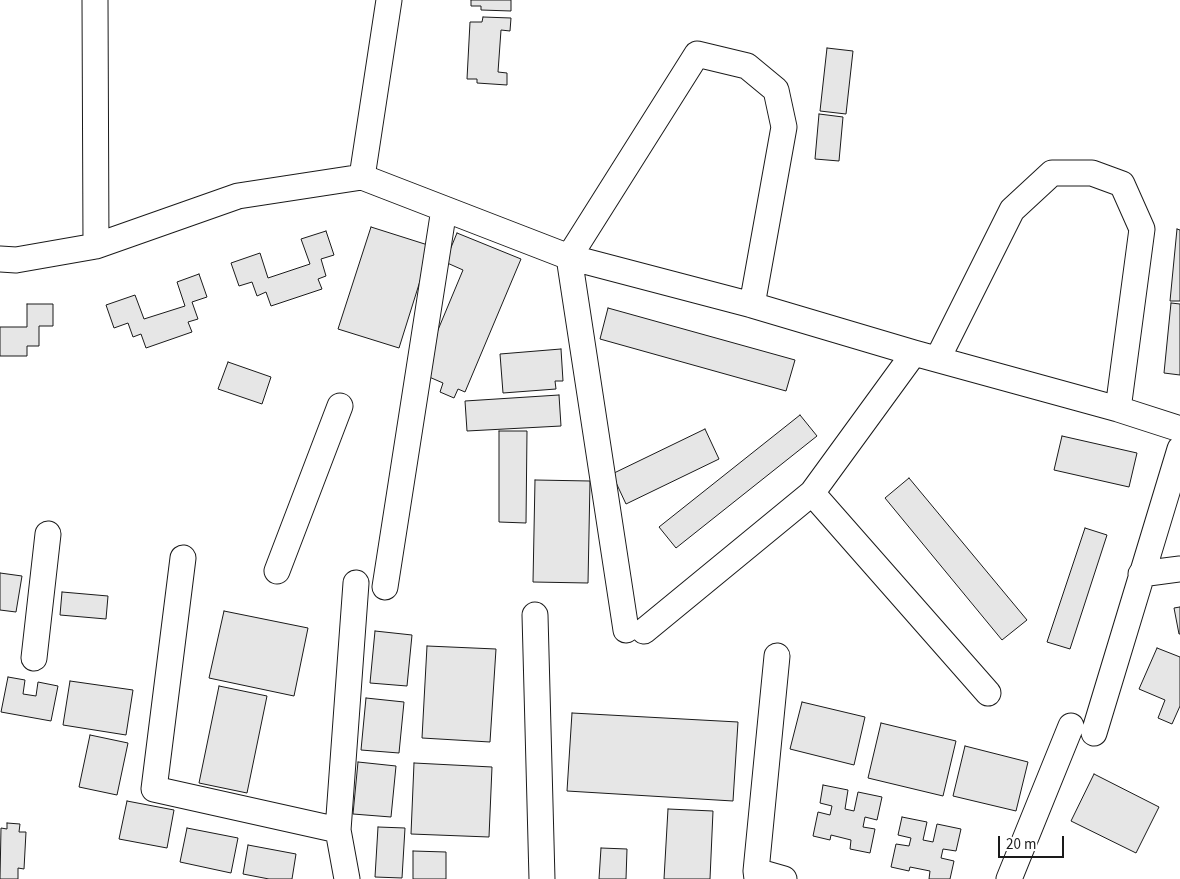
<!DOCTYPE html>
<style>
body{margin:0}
#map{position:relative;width:1180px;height:879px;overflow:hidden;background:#fff;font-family:"Source Sans 3",sans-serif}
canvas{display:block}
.scale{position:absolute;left:998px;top:836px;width:66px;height:22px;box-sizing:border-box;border:2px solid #1a1a1a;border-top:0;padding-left:6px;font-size:15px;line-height:18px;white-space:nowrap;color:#1a1a1a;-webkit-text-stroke:4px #fff;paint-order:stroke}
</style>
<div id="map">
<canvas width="1180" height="879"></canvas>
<div class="scale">20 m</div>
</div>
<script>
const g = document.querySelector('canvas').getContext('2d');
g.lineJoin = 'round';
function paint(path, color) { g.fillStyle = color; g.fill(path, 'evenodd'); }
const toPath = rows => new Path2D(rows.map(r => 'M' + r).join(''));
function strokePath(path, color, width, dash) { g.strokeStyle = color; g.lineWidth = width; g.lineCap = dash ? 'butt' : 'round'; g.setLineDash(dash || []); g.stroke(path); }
const building = toPath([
 [471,0,511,0,511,11,481,10,481,6,471,6,471,0],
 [483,17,511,18,510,31,501,30,498,72,507,73,507,85,477,83,477,79,467,79,470,22,482,22,483,17],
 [827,48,853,51,846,114,820,111,827,48],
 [819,114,843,117,839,161,815,159,819,114],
 [371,227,431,246,399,348,338,329,371,227],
 [1177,229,1180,230,1180,301,1170,301,1177,229],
 [326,231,334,255,321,259,326,276,318,279,322,289,271,306,266,292,257,296,252,282,239,286,231,263,260,253,268,278,310,264,301,239,326,231],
 [457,233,521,259,465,392,458,389,454,398,440,392,443,383,420,373,463,270,445,262,457,233],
 [199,274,207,297,192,302,198,319,188,322,192,332,146,348,141,334,133,337,128,323,114,328,106,305,135,295,144,319,185,306,177,282,199,274],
 [1171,303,1180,304,1180,375,1164,373,1171,303],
 [27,304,53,304,53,326,39,326,39,346,27,346,27,356,0,356,0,327,27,327,27,304],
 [608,308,795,360,786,391,600,339,608,308],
 [561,349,563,381,555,381,556,389,503,393,500,354,561,349],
 [228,362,271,377,262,404,218,389,228,362],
 [559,395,561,426,467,431,465,401,559,395],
 [800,415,817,436,676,548,659,527,800,415],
 [705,429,719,459,626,504,612,474,705,429],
 [499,431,527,431,526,523,499,522,499,431],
 [1062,436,1137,453,1129,487,1054,470,1062,436],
 [909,478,1027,620,1002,640,885,498,909,478],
 [535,480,590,481,588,583,533,582,535,480],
 [1085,528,1107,535,1070,649,1047,642,1085,528],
 [0,573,22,576,16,612,0,610,0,573],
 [62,592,108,596,106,619,60,615,62,592],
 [1180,607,1180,634,1179,634,1174,608,1180,607],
 [224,611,308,628,294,696,209,678,224,611],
 [375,631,412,635,407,686,370,683,375,631],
 [427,646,496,649,490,742,422,738,427,646],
 [1157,648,1180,657,1180,706,1172,724,1158,718,1165,700,1139,689,1157,648],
 [8,677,25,680,23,694,36,696,38,682,58,686,51,721,1,712,8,677],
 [70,681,133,690,126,735,63,725,70,681],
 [219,686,267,696,247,793,199,783,219,686],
 [366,698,404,702,399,753,361,750,366,698],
 [802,702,865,717,854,765,790,749,802,702],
 [572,713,738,722,733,801,567,791,572,713],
 [881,723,956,741,943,796,868,778,881,723],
 [90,735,128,743,117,795,79,787,90,735],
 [965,746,1028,762,1016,811,953,796,965,746],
 [358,762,396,766,391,817,353,814,358,762],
 [414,763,492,767,489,837,411,834,414,763],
 [1094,774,1159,807,1136,853,1071,821,1094,774],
 [823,785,848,790,845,809,854,811,858,792,882,797,877,820,865,817,863,827,875,829,870,853,850,849,851,840,831,835,830,840,813,836,818,812,830,815,832,806,820,803,823,785],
 [127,801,174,810,167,848,119,839,127,801],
 [668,809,713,811,710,879,664,879,668,809],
 [902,817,927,822,923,840,933,842,937,824,961,829,956,851,943,849,941,858,954,861,950,879,929,879,930,871,910,867,909,871,891,867,896,844,909,846,911,838,898,835,902,817],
 [7,823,20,824,19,832,26,832,24,869,18,868,18,879,0,879,1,828,7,829,7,823],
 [378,827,405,828,402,878,375,877,378,827],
 [187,828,238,838,231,873,180,862,187,828],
 [248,845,296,854,292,879,269,879,243,874,248,845],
 [601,848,627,849,626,879,599,879,601,848],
 [413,851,446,852,446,879,413,879,413,851]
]);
const minor = toPath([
 [95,0,96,246],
 [362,177,389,0],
 [0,259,16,260,96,246,238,196,362,177,569,257,752,305,914,353,1118,409,1180,429],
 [938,358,1012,210,1052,173,1092,173,1122,184,1142,229,1118,409],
 [812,493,988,693],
 [183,558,154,789,338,830],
 [277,571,340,406],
 [1141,574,1180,569],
 [385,587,444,209],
 [535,615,542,879],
 [626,630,569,257,697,54,747,66,776,90,784,127,752,305],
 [644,631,812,493,914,353],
 [34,658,48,534],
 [1094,733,1180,449],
 [756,871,784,879],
 [347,879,338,830,356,583],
 [757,879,756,871,777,656],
 [1009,879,1071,726]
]);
paint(building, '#e6e6e6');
strokePath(building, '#1a1a1a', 1);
strokePath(minor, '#1a1a1a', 27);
strokePath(minor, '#fff', 25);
</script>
